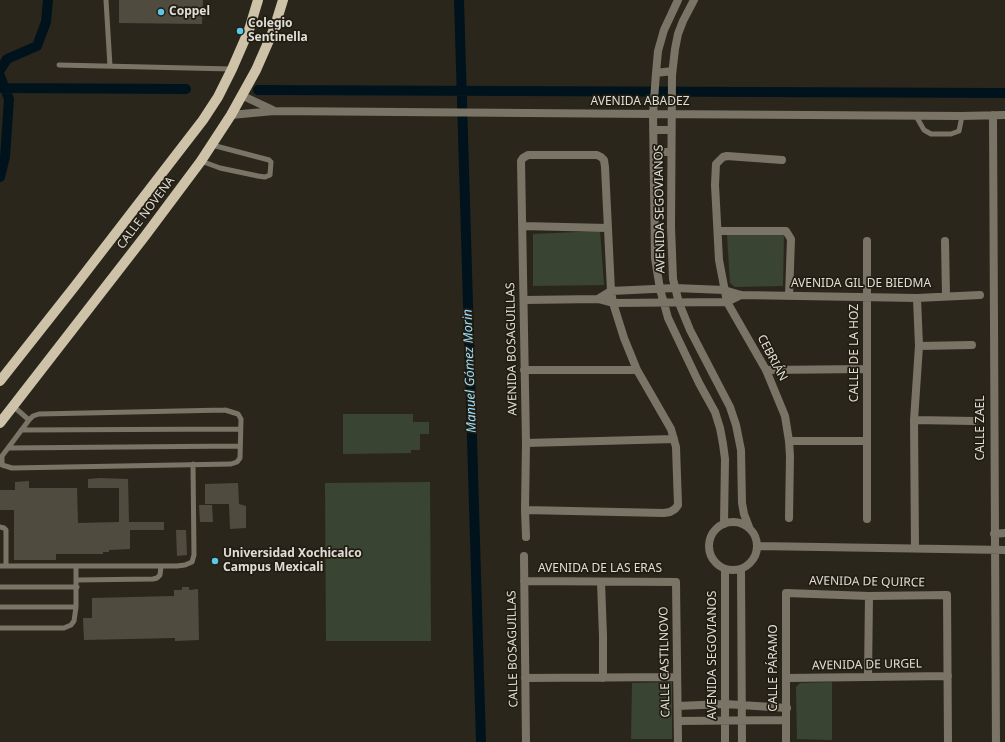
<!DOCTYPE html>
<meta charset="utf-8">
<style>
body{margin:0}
canvas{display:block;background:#2b261b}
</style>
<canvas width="1005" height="742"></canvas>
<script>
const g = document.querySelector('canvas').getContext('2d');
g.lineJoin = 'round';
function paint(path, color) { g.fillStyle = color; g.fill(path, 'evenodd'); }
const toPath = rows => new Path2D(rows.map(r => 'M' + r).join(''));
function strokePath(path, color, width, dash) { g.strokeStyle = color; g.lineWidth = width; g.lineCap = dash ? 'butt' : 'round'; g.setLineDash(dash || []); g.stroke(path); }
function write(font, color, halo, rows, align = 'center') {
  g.font = font + ' "Noto Sans",sans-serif'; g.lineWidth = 3.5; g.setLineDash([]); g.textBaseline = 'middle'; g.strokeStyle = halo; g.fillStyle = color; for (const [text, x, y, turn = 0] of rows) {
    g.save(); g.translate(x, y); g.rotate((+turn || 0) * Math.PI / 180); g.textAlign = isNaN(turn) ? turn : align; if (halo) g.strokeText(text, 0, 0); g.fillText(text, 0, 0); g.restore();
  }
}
const green = toPath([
 [600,231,604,285,533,286,533,234],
 [784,233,783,286,735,287,730,283,727,235],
 [343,414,413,414,413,422,429,422,429,434,420,434,420,450,411,450,411,453,343,454],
 [430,482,431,641,326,641,325,483],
 [672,682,672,739,631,739,632,683],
 [832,682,832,740,797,739,796,687,800,683]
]);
const canal = toPath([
 [459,0,481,742],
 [0,70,7,59,37,46,46,22,48,0],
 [0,76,9,99,5,157,0,177],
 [0,88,186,89],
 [258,90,1005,93]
]);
const building = toPath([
 [119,0,203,0,202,24,119,23],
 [100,478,128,479,129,522,164,522,164,530,130,530,130,549,109,550,109,552,103,552,103,554,56,554,56,560,14,560,14,510,0,510,0,490,15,490,15,482,29,481,29,488,77,488,78,523,119,522,119,488,88,488,88,479],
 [238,483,239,504,246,506,246,528,230,529,229,504,205,504,205,484],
 [199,505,212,505,213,522,200,522],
 [176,530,186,530,187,555,177,556],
 [182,587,189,587,189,590,198,589,199,640,175,641,175,638,84,640,83,618,92,618,92,598,174,596,174,590,182,590]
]);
const service = toPath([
 [106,0,110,66],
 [59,65,232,69],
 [916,116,924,130,931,134,951,134,959,131,962,116],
 [201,161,220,168,258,176,265,177,270,175,271,162,269,160,212,145],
 [13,406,29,420],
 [225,410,238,414,241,419,240,458,237,462,231,464,12,468,2,465,2,456,29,420,33,416,39,414,225,410],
 [21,430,240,429],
 [8,448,240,446],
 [0,527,4,528,6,530,6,566],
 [0,566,177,566,185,565,192,562,194,555,193,464],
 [76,580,153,579,157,578,160,575,161,566],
 [0,587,77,587],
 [0,607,76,607],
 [0,628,64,628,71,625,74,621,76,607,76,566]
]);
const minor = toPath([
 [678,0,664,30,658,51,656,73,653,114,655,258,660,289,668,318,699,383,715,412,720,428,723,444,725,459,724,524],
 [694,0,683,21,678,34,675,49,672,75,671,227,673,279,679,303,690,330,730,407,736,425,741,450,742,503,744,514,749,527],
 [656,73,672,71],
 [243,96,273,110],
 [231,115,274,111,653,114,962,116,1005,115],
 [993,115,996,742],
 [653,130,671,130],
 [654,152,671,152],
 [782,160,727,156,723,157,716,164,715,185,719,260,727,302,766,370,785,416,789,441,790,456,789,518],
 [523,226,608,228],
 [718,231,786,231,791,239,789,296],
 [945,241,946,296],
 [598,299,611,291,675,288,724,290,741,295,917,298,980,295],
 [524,300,598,299,613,303,727,302,741,295],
 [919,346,972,345],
 [524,370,637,370],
 [766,370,867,369],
 [914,420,974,421],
 [789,441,867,441],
 [526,443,674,439],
 [525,510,664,513,670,512,675,509,678,505,676,447,671,429,637,370,624,338,613,303,611,291,605,167,604,160,601,157,597,155,528,155,523,158,521,161,526,443,525,510,526,537],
 [867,519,867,241],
 '709 546a24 24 0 1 1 48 0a24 24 0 1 1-48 0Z',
 [994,534,1005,533],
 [758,546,1005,550],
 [915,548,914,420,919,346,917,298],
 [524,556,526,742],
 [741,569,742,742],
 [524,581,676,582,678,742],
 [601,582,603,636,603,678],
 [868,677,869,596],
 [525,678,677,677],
 [787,678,948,676],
 [678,706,725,704,787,708],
 [678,721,786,720],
 [725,742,725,569],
 [786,742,786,593,869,596,947,595,948,742]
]);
const primary = toPath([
 [0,381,75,286,203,120,218,97,232,69,249,30,258,0],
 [0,423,145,236,201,161,231,115,256,70,274,29,283,0]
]);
const markers = [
 [161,12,4,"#5cc7e8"],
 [240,31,4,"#5cc7e8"],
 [215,561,4,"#5cc7e8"]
];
const poiNames = [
 ["Coppel",169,12],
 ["Colegio",248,24],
 ["Sentinella",248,38],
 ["Universidad Xochicalco",223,554],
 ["Campus Mexicali",223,568]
];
const streetNames = [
 ["AVENIDA ABADEZ",640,102],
 ["AVENIDA SEGOVIANOS",660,209,-91],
 ["CALLE NOVENA",146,213,-53],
 ["AVENIDA GIL DE BIEDMA",861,284],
 ["AVENIDA BOSAGUILLAS",512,349,-91],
 ["CALLE DE LA HOZ",855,353,-90],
 ["CEBRIÁN",772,358,62],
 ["CALLE ZAEL",981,428,-90],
 ["AVENIDA DE LAS ERAS",600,569],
 ["AVENIDA DE QUIRCE",867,582,1],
 ["CALLE BOSAGUILLAS",513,649,-91],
 ["AVENIDA SEGOVIANOS",713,655,-90],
 ["CALLE CASTILNOVO",665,662,-91],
 ["AVENIDA DE URGEL",867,665,-1],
 ["CALLE PÁRAMO",774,668,-90]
];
const waterNames = [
 ["Manuel Gómez Morin",470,371,-92]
];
paint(green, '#3a4432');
strokePath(canal, '#00131c', 10);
paint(building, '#504b3f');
strokePath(service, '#7a7467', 5);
strokePath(minor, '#7a7467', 8);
strokePath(primary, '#cec2a8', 10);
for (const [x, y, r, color] of markers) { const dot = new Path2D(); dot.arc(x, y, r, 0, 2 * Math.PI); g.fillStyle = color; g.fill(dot); strokePath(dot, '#211d12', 1.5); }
write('bold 12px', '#e0ddd6', '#211d12', poiNames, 'left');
write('12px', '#e0ddd6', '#211d12', streetNames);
write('italic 13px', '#9bdbf6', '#211d12', waterNames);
</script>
